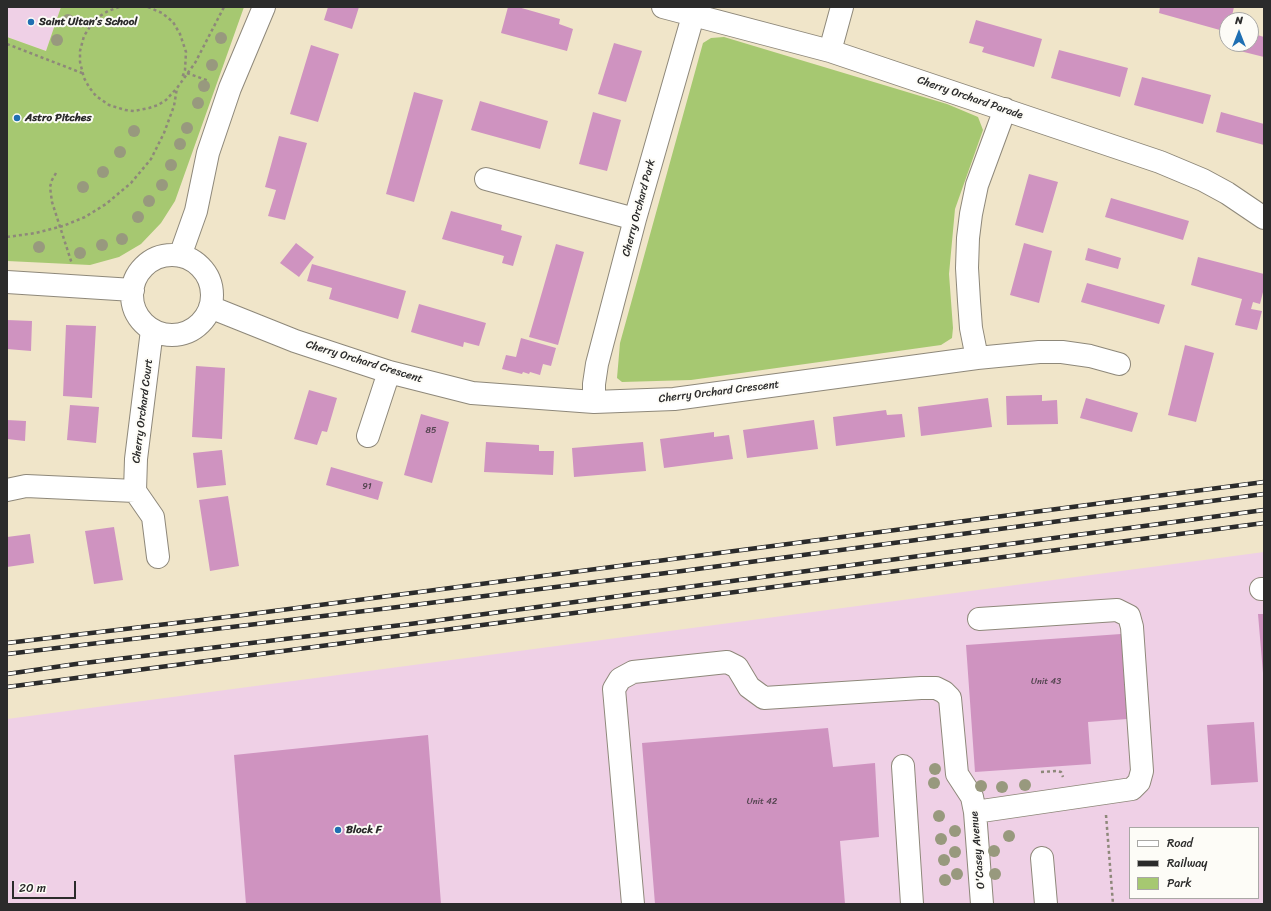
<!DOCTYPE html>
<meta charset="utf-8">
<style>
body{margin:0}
#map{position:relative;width:1271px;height:911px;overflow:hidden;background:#f0e5c9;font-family:Sriracha,sans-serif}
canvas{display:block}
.frame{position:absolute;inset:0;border:8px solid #2b2b2b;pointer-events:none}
.legend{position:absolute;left:1129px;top:827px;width:130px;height:72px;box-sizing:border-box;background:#fdfcf7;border:1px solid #a9a8a5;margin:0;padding:5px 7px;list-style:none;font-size:12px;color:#2b2b2b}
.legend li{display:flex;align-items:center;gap:8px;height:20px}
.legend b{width:20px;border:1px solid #a9a8a5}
.north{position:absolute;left:1219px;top:12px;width:40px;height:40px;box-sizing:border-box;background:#fdfcf7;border:1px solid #a9a8a5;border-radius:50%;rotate:0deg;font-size:11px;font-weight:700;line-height:16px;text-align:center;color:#2b2b2b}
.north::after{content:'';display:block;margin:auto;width:14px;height:18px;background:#1f6fb2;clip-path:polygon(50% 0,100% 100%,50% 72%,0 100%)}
.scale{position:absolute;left:12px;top:881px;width:64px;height:18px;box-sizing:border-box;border:2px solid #2b2b2b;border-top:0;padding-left:5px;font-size:12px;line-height:14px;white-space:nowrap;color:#2b2b2b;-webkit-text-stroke:3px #fdfcf7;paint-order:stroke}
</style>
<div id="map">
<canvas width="1271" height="911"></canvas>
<div class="frame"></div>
<ul class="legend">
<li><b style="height:5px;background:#fff"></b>Road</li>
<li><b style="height:5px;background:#2b2b2b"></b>Railway</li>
<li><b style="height:11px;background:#a6c871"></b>Park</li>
</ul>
<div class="north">N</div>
<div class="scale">20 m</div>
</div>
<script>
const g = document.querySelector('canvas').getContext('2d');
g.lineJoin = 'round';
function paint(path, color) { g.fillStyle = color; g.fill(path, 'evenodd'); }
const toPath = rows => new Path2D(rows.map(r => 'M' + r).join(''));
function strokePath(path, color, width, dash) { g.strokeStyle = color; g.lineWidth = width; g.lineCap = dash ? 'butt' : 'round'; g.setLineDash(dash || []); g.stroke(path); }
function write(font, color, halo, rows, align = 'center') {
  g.font = font + ' Sriracha,sans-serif'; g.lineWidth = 4; g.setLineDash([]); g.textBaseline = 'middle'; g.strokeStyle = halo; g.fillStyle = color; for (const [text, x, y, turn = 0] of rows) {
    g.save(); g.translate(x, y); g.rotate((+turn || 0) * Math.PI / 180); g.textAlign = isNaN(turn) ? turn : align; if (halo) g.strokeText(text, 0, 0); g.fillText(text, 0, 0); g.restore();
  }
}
const built = toPath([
 [7,7,61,7,46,51,7,37],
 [1264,552,1264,904,7,904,7,719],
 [1130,828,1258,828,1258,898,1130,898]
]);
const green = toPath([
 [61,7,244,7,175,201,161,223,141,244,119,257,90,265,7,261,7,37,46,51],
 [724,37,947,104,978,117,983,130,955,209,949,274,953,328,952,338,941,345,691,380,622,382,617,378,620,343,703,43,711,38]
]);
const building = toPath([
 [328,7,359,7,352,29,324,20],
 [508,7,518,7,560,19,559,24,573,29,567,51,501,33],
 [1160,7,1234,7,1231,20,1227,20,1227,32,1159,13],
 [976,20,1042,39,1034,67,982,52,984,47,969,43],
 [1251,33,1264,37,1264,57,1240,51,1242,44,1251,44],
 [614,43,642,51,626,102,598,94],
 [311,45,339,54,318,122,290,114],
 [1059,50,1128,68,1120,97,1051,78],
 [1142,77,1211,95,1203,124,1134,105],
 [414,92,443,100,414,202,386,194],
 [480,101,548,121,540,149,471,130],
 [593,112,621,120,607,171,579,164],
 [1221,112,1264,124,1264,145,1216,132],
 [279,136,307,143,285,220,268,216,276,190,265,187],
 [1029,174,1058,182,1043,233,1015,225],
 [1111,198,1189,221,1183,240,1105,217],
 [451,211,502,225,501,230,522,236,513,266,502,263,504,256,442,239],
 [296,243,314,257,299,277,280,263],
 [1024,243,1052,251,1039,303,1010,295],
 [556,244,584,252,558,345,529,337],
 [1088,248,1121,258,1118,269,1085,260],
 [1198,257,1264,274,1264,288,1260,304,1253,302,1251,309,1262,311,1257,330,1235,325,1242,299,1191,285],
 [312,264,406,291,398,319,329,299,332,288,307,281],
 [1087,283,1165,305,1159,324,1081,302],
 [419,304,486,323,479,346,464,342,463,347,411,332],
 [7,320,32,321,31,351,7,349],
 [66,325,96,326,92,398,63,396],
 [521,338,556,348,551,366,543,364,540,375,530,372,529,374,523,372,522,374,502,369,506,355,516,357],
 [1185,345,1214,353,1196,422,1168,415],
 [196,366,225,368,222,439,192,437],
 [309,390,337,398,327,432,322,431,317,445,294,439],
 [1042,395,1042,401,1057,400,1058,424,1007,425,1006,396],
 [988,398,992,427,921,436,918,407],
 [1086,398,1138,413,1132,432,1080,418],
 [70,405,99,407,96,443,67,440],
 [886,410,887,415,902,414,905,437,836,446,833,417],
 [421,414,449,422,432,483,404,475],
 [7,420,26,421,25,441,7,439],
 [814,420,818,449,747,458,743,430],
 [714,432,714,437,729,435,733,459,664,468,660,439],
 [486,442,539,445,539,451,554,451,553,475,484,472],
 [643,442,646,471,574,477,572,448],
 [222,450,226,485,197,488,193,453],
 [331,467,383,482,378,500,326,485],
 [228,496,239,566,210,571,199,500],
 [114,527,123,580,94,584,85,531],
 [30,534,34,563,7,567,7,537],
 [1258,614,1264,614,1264,673,1263,673],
 [1121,634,1127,719,1088,722,1091,764,975,772,966,645],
 [1254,722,1258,782,1211,785,1207,725],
 [828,728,833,767,875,763,879,837,840,841,845,904,655,904,642,743],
 [428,735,441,904,246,904,234,755]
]);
const path = toPath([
 [119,7,108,11,100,16,91,25,84,36,80,51,80,62,84,78,89,87,96,96,109,105,125,110,134,111,149,108,158,105,166,100,177,88],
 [148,7,162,13,173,22,180,34,186,52,185,70,182,78],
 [7,44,82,73],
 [187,73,209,81],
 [56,173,52,180,50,187,52,202,72,264],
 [7,237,36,233,63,226,85,217,106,204,131,183,151,159,164,133,174,106,177,88,195,63,224,7],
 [1041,772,1057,771,1061,772,1063,777],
 [1106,815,1113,904]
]);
const minor = toPath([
 [663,7,830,51,1160,162,1203,180,1227,193,1264,218],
 [830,51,842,7],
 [486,179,635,219],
 '132 295a40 40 0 1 1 80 0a40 40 0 1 1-80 0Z',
 [180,256,196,211,208,153,230,88,264,7],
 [7,282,133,290],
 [210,307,295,341,389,372,472,393,594,402,674,399,977,358,1039,352,1062,352,1090,356,1119,364],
 [977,358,971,328,969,301,967,268,968,238,971,214,977,185,1005,109],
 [594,402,594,384,597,364,635,219,693,16],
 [368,436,389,372],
 [7,490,26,486,135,491],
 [135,491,136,459,152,330],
 [135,491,153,517,158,557],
 [1261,589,1264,589],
 [903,766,912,904],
 [975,812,1132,789,1139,782,1142,771,1132,627,1129,616,1117,610,979,619],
 [1042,858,1046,904],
 [633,904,614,689,620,679,633,672,727,662,737,667,749,687,764,698,921,688,936,688,944,692,950,698,957,774,972,797,975,812,982,904]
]);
const rail = toPath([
 [7,643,243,615,1264,482],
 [7,654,398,607,682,571,1264,494],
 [7,674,76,664,410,624,1264,510],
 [7,687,1264,523]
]);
const trees = [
 [68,20],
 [221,38],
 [57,40],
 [212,65],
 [204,86],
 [198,103],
 [187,128],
 [134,131],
 [180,144],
 [120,152],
 [171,165],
 [103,172],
 [162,185],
 [83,187],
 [149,201],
 [138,217],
 [122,239],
 [102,245],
 [39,247],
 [80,253],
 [935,769],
 [934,783],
 [1025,785],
 [981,786],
 [1002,787],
 [939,816],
 [955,831],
 [1009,836],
 [941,839],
 [994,851],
 [955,852],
 [944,860],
 [957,874],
 [995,874],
 [945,880]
];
const markers = [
 [31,22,4,"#1f6fb2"],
 [17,118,4,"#1f6fb2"],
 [338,830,4,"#1f6fb2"]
];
const numberNames = [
 ["85",431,431],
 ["91",367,487],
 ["Unit 43",1046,682],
 ["Unit 42",762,802]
];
const poiNames = [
 ["Saint Ultan’s School",39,22],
 ["Astro Pitches",25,118],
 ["Block F",346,830]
];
const streetNames = [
 ["Cherry Orchard Parade",970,98,19],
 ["Cherry Orchard Park",639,208,-75],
 ["Cherry Orchard Crescent",364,362,17],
 ["Cherry Orchard Crescent",719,392,-7],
 ["Cherry Orchard Court",143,411,-83],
 ["O'Casey Avenue",978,850,-95]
];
paint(built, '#efd0e6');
paint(green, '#a6c871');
paint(building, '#cf93c0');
strokePath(minor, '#8e887a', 24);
strokePath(path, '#8e887a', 2.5, [3, 3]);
strokePath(minor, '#fff', 22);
strokePath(rail, '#2b2b2b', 4.5);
strokePath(rail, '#fdfcf7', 3, [9]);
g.fillStyle = '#98997e';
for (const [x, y] of trees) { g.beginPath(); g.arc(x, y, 6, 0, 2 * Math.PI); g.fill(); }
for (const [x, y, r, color] of markers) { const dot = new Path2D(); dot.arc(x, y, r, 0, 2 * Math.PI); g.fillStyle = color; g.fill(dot); strokePath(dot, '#fdfcf7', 1.5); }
write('9px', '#544550', null, numberNames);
write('bold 11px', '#2b2b2b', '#fdfcf7', poiNames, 'left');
write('11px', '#2b2b2b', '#fdfcf7', streetNames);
</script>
